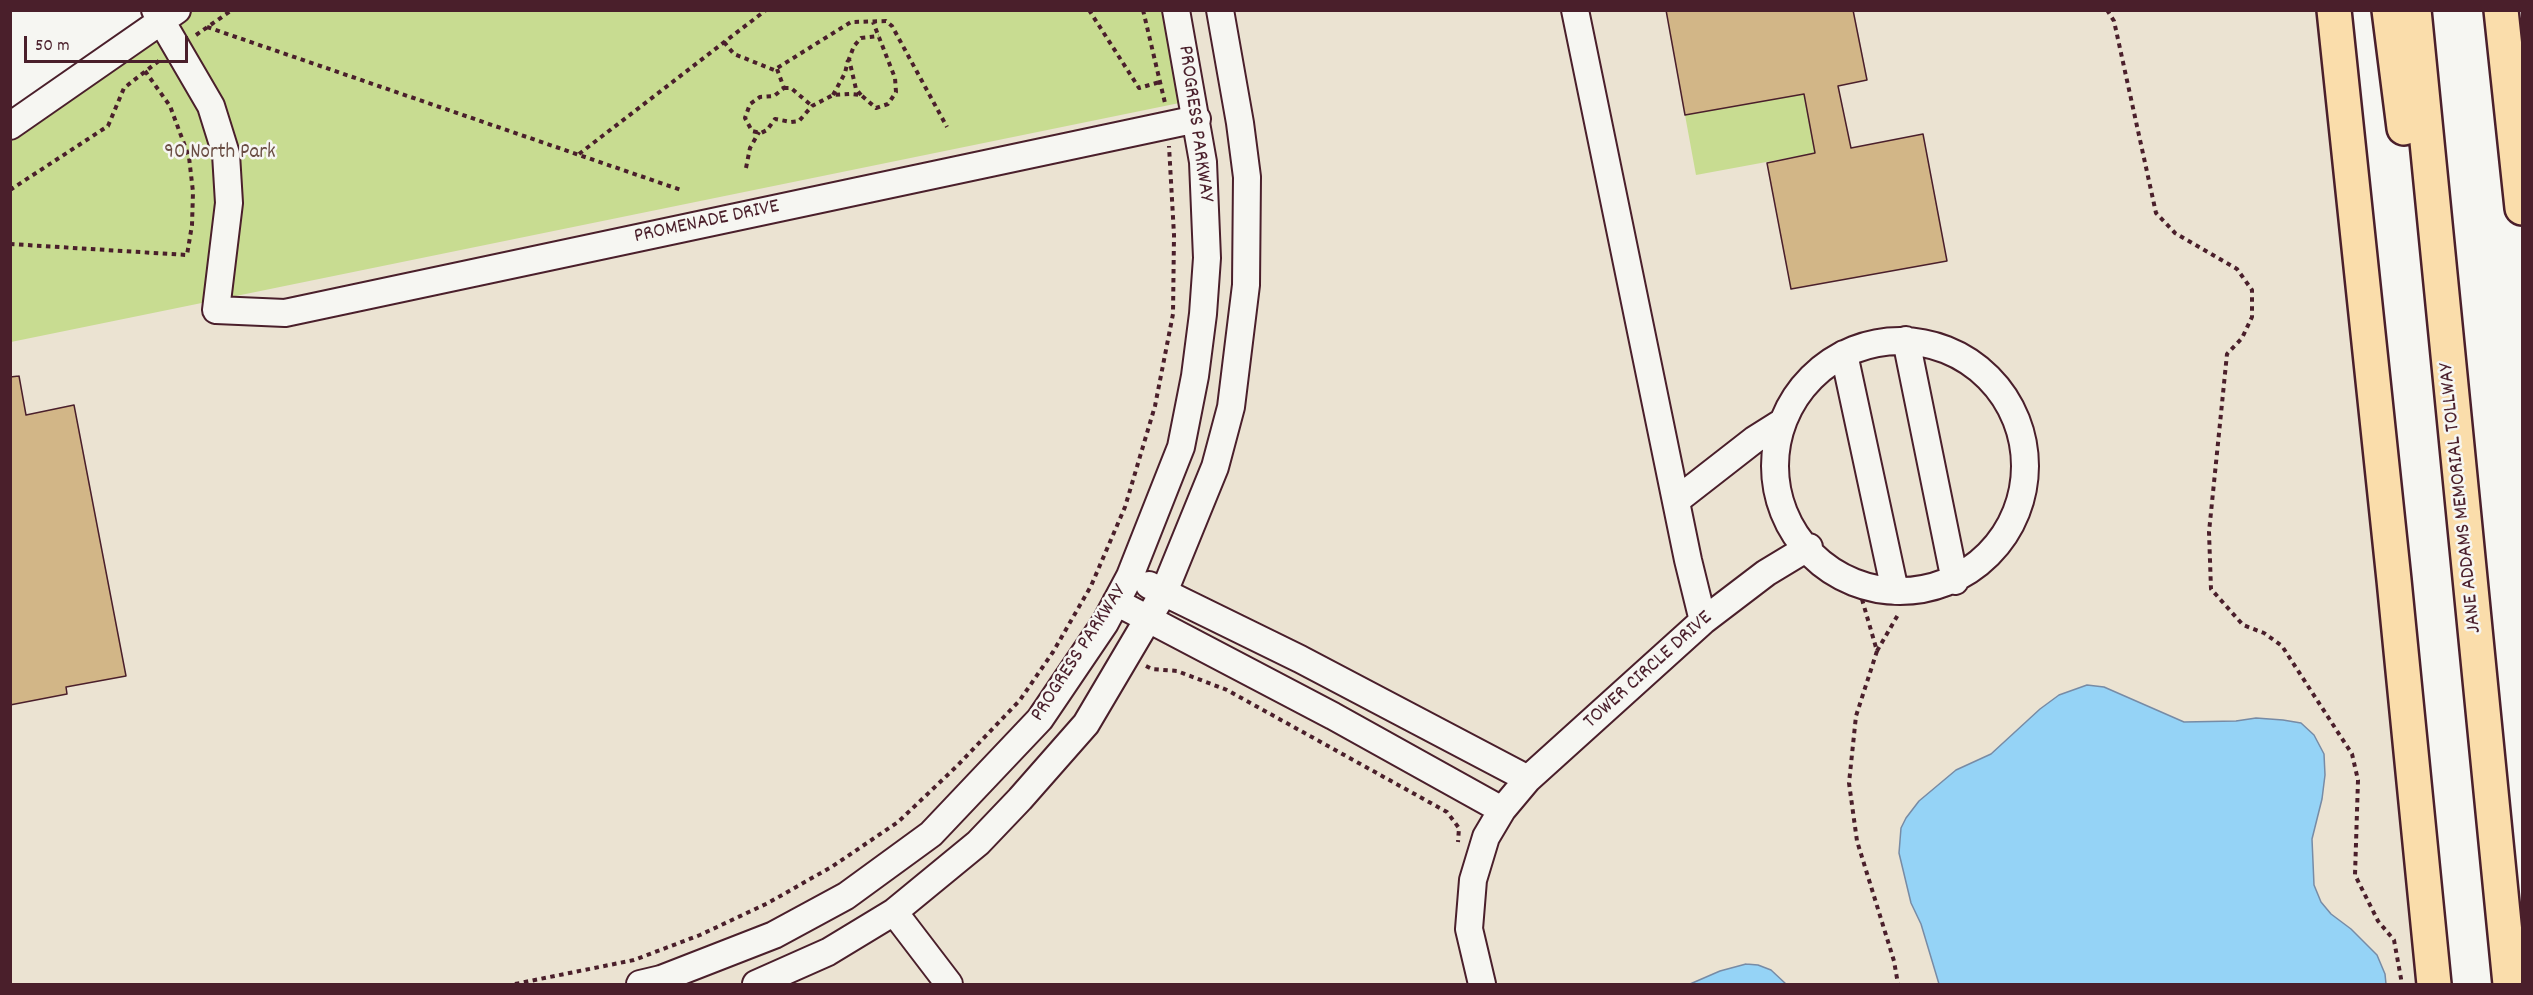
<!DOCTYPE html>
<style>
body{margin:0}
#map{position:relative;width:2533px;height:995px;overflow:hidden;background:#f6f6f2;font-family:Dekko,sans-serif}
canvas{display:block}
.frame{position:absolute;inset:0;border:12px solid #4a1f2b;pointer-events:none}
.scale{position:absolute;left:24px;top:36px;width:164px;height:27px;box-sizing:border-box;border:3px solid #4a1f2b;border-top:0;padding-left:8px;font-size:18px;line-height:21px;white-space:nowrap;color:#4a1f2b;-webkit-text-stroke:4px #f6f6f2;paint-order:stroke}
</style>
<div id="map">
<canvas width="2533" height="995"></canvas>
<div class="frame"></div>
<div class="scale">50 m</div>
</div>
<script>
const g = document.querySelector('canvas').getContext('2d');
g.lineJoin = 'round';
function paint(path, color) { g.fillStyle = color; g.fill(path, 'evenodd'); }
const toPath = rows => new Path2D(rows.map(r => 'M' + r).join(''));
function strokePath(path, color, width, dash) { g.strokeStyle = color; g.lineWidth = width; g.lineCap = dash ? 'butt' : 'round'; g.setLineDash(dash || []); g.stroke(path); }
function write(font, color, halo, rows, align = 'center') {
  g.font = font + ' Dekko,sans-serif'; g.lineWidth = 5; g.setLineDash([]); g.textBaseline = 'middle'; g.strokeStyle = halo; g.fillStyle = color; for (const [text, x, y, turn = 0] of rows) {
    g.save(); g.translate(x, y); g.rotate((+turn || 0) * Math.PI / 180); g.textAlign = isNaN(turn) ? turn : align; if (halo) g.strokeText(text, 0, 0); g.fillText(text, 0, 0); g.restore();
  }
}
const built = toPath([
 [177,10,2344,11,2441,984,11,984,10,126]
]);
const green = toPath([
 [177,10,1176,11,1194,100,11,342,10,126],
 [1804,94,1815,153,1696,175,1685,115]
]);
const water = toPath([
 [2087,685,2104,687,2184,722,2236,721,2256,718,2283,720,2301,723,2314,735,2324,754,2325,775,2322,799,2312,839,2314,885,2321,902,2331,914,2351,929,2377,955,2385,974,2386,984,1939,984,1921,924,1911,903,1899,853,1901,828,1906,818,1919,801,1956,770,1991,754,2040,709,2059,695,2087,685],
 [1746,964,1758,965,1771,970,1786,984,1690,984,1720,971,1746,964]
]);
const building = toPath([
 [1666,10,1853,10,1867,80,1838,86,1851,148,1923,134,1947,261,1791,289,1767,163,1815,153,1804,94,1685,115,1666,10],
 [19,376,26,415,74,405,126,676,66,687,67,694,10,705,10,377,19,376]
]);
const path = toPath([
 [1089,10,1139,88,1160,82],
 [1143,10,1165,103],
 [2107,10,2114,21,2156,213,2175,233,2237,269,2252,290,2252,317,2242,338,2227,354,2209,532,2211,589,2243,625,2264,633,2282,646,2352,754,2358,780,2355,875,2378,921,2394,940,2402,984],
 [207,27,681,190],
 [196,35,232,10],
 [724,42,734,54,774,70,851,22,886,21,892,26,947,127],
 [777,69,784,88,774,96,760,97,750,104,745,118,752,131,761,133,767,130,775,119,791,122,799,121,812,106,833,95,851,94,861,95,876,108,888,104,896,92,895,78,873,22],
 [784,88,791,88,812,106],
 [833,95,845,73,848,60],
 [861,95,856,89,849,59,854,46,861,38,879,36],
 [579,154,766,10],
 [746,168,750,148,759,132],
 [10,190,108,126,124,88,160,60],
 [10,244,187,255,192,225,193,192,189,157,170,106,145,71],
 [1857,582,1877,651,1856,716,1849,783,1857,841,1894,961,1898,984],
 [1877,651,1899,613],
 [1146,666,1152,669,1177,671,1227,690,1447,812,1459,828,1458,842],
 [515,984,634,960,700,935,768,903,833,866,898,822,957,766,1020,700,1053,652,1091,586,1125,507,1155,406,1173,314,1174,235,1169,146]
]);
const minor = toPath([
 [155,10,211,106,226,154,229,203,216,310,285,313,1197,119],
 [1575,10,1688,560,1703,621],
 [10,126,177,10],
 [1906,340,1955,581],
 '1775 466a125 125 0 1 1 250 0a125 125 0 1 1-250 0Z',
 [1844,354,1895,591],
 [1677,500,1754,440,1781,423],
 [1149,585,1300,659,1528,779],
 [1116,602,1333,716,1502,810],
 [894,912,949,984],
 [640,984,661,979,774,935,846,896,931,834,1040,719,1105,623,1130,576,1181,447,1195,376,1203,314,1207,258,1203,162,1176,10],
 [756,984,828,952,894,912,978,843,1020,799,1086,724,1164,592,1215,467,1231,407,1246,285,1247,177,1240,123,1220,10],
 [1482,984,1469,929,1473,880,1486,837,1502,810,1528,779,1703,621,1766,573,1809,547]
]);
const highway = toPath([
 [2334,10,2394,580,2434,984],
 [2389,10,2404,128],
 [2414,10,2510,984],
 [2501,10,2522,208]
]);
const streetNames = [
 ["PROGRESS PARKWAY",1194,124,82],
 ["PROMENADE DRIVE",707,223,-12],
 ["JANE ADDAMS MEMORIAL TOLLWAY",2462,498,-96],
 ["PROGRESS PARKWAY",1080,654,-57],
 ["TOWER CIRCLE DRIVE",1649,671,-42]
];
const parkNames = [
 ["90 North Park",220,154]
];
paint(built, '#ebe3d2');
paint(green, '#c8dc91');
paint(water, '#95d3f6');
strokePath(water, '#778ba5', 1.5);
paint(building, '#d2b687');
strokePath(building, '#4a1f2b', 1.5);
strokePath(minor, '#4a1f2b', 30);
strokePath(highway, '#4a1f2b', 38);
strokePath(path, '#4a1f2b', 4, [4.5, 4.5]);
strokePath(minor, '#f6f6f2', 26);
strokePath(highway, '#faddab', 33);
write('21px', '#4a1f2b', '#f6f6f2', streetNames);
write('21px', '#6a4e44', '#f6f6f2', parkNames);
</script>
